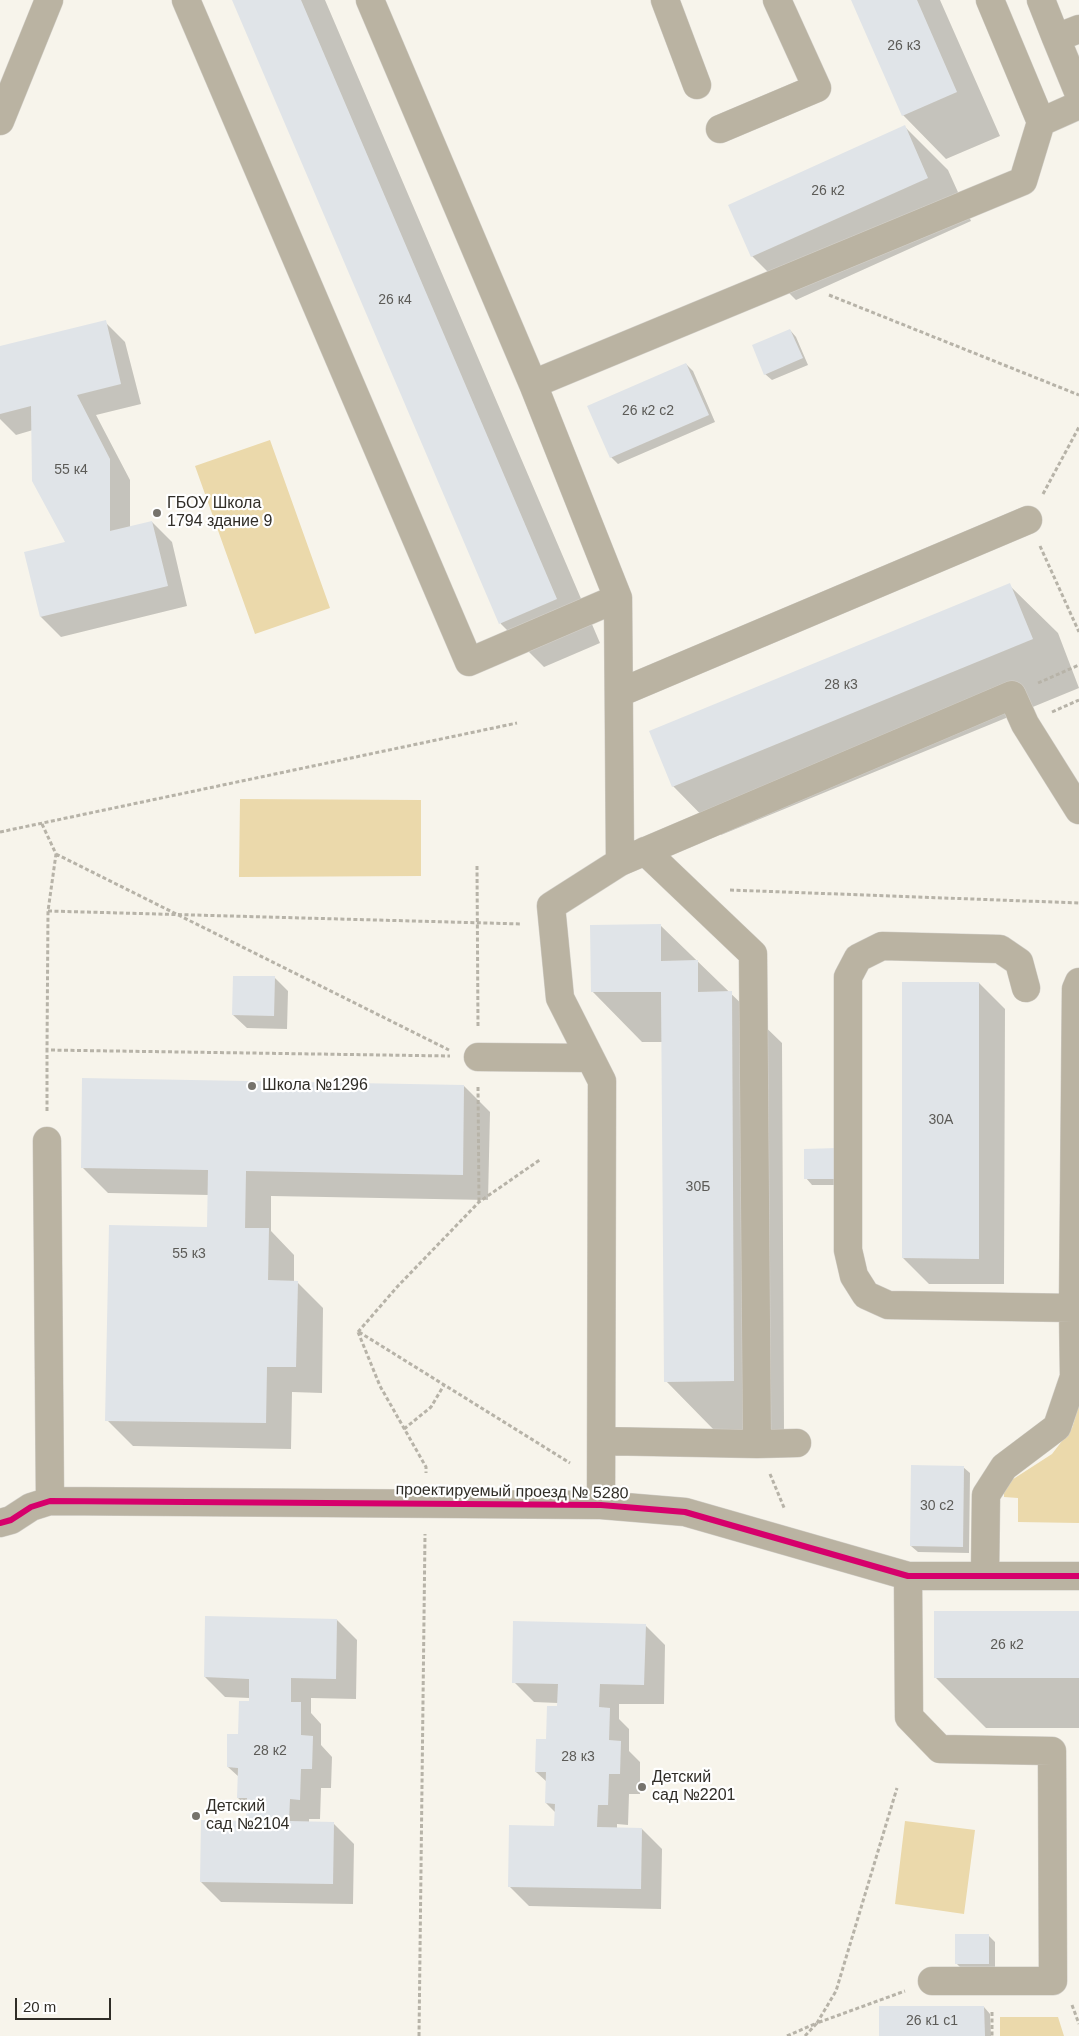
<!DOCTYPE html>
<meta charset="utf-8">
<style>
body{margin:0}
#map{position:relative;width:1079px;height:2036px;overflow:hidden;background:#f7f4eb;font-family:Arial,sans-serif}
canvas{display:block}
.scale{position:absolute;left:15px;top:1998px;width:96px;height:22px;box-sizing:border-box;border:2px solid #302d27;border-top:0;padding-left:6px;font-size:15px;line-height:18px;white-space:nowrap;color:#302d27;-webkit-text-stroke:4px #fff;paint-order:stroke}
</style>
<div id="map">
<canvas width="1079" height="2036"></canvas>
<div class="scale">20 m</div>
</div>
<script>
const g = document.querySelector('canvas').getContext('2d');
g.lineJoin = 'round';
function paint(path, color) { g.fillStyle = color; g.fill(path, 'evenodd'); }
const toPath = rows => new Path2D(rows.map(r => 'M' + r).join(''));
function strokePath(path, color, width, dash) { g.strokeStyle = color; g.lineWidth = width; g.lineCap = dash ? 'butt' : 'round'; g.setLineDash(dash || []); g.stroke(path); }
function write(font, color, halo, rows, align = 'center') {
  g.font = font + ' Arial,sans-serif'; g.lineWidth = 4.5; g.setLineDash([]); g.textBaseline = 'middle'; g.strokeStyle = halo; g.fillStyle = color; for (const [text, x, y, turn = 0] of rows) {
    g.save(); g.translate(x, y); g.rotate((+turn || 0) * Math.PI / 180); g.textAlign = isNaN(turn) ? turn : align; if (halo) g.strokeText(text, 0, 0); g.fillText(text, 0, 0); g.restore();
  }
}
const green = toPath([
 [270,440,330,608,255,634,195,466],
 [240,799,421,800,421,876,239,877],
 [1079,1405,1079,1523,1018,1522,1018,1498,1004,1497,1004,1485,1052,1454,1072,1428],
 [905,1821,975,1830,964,1914,895,1904],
 [1000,2017,1058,2017,1064,2036,1000,2036]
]);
const shadow = toPath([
 [234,0,325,0,600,643,544,667,501,624],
 [852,0,940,0,1000,136,946,159,903,115],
 [905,127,948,170,971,221,796,300,752,256],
 [105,322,125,342,141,404,96,415,130,480,130,528,152,522,172,542,187,606,61,637,41,617,26,553,67,543,33,430,16,435,0,419,0,347],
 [790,330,796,337,808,365,772,380,765,374],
 [686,364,693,371,715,422,618,464,611,457],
 [1009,585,1058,633,1079,688,721,835,673,786],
 [660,925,782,1043,784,1431,716,1432,666,1381,663,1042,642,1042,592,991],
 [274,977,288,991,287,1029,247,1028,233,1015],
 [979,983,1005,1009,1004,1284,929,1284,903,1258],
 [464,1086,490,1112,488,1200,271,1196,271,1231,294,1255,294,1282,297,1282,323,1308,322,1393,292,1392,291,1449,133,1446,107,1420,208,1228,209,1195,108,1193,82,1167],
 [805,1150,843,1185,812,1185,806,1178],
 [963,1467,970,1473,969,1553,918,1552,911,1546],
 [1079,1612,1079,1728,986,1728,936,1678],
 [337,1620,357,1640,356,1699,311,1698,311,1713,321,1724,321,1745,332,1757,331,1788,321,1788,320,1819,309,1819,309,1823,333,1823,354,1844,353,1904,221,1902,201,1882,248,1822,248,1807,238,1798,239,1777,228,1767,250,1698,225,1697,205,1677],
 [645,1625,665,1645,664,1704,619,1704,619,1719,629,1729,629,1751,640,1762,640,1794,629,1794,628,1825,617,1824,617,1828,642,1829,662,1849,661,1909,529,1906,509,1886,556,1827,556,1813,546,1803,547,1782,536,1772,558,1703,534,1702,514,1682],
 [988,1935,995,1942,995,1970,963,1970,956,1963],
 [984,2007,990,2014,991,2036,881,2036]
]);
const building = toPath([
 [232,0,301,0,557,599,499,624],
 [851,0,917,0,957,92,902,116],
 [905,125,928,178,751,257,728,205],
 [106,320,121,384,77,395,110,459,110,531,152,521,168,586,40,617,24,552,65,542,32,481,31,406,0,414,0,346],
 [790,329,803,358,764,375,752,345],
 [686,363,709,415,610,458,587,406],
 [1010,583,1033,639,672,787,649,731],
 [661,924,661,961,698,960,698,992,732,991,734,1381,664,1382,661,992,591,992,590,925],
 [233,976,275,976,274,1016,232,1015],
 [902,982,979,982,979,1259,902,1258],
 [82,1078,464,1085,463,1175,246,1171,245,1228,269,1228,268,1280,298,1281,296,1367,267,1367,266,1423,105,1421,109,1225,207,1227,208,1170,81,1168],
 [837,1148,837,1179,804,1179,804,1149],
 [911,1465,964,1466,963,1547,910,1546],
 [934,1611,1079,1611,1079,1678,934,1678],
 [205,1616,337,1619,336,1679,291,1678,291,1702,301,1702,301,1735,313,1736,312,1769,301,1769,300,1800,290,1799,289,1821,334,1822,333,1884,200,1882,201,1820,246,1821,247,1798,237,1798,238,1768,227,1767,227,1734,238,1734,239,1701,249,1701,249,1679,204,1677],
 [513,1621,646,1624,644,1685,600,1684,599,1707,610,1708,609,1740,621,1741,620,1774,609,1774,608,1805,598,1805,597,1827,642,1828,641,1889,508,1887,509,1825,554,1826,555,1804,545,1803,546,1772,535,1772,536,1739,546,1739,547,1706,557,1706,558,1684,512,1683],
 [955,1934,989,1934,989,1964,955,1964],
 [879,2006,984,2006,985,2036,879,2036]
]);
const path = toPath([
 [829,295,1079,395],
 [1043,494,1079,427],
 [1040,546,1079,632],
 [1038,683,1079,665],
 [1052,712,1079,700],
 [42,824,56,854,48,911,47,1050],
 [0,832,517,723],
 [56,854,449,1050],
 [477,866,478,1026],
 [730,890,1079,903],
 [48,911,522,924],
 [478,1087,479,1202],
 [47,1111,47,1050,450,1056],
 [358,1332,380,1386,426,1467,426,1473],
 [358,1332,397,1287,479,1202,541,1159],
 [359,1332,570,1463],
 [404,1429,431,1407,444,1385],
 [770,1474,785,1510],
 [1072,2005,1079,2024],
 [992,2012,992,2036],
 [419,2036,425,1534],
 [787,2036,817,2023,836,1991,897,1788],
 [805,2036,817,2023,905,1991]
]);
const minor = toPath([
 [186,0,469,662,618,598],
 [370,0,533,384,618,598,620,862],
 [665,0,697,85],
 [990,0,1041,122],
 [1041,0,1056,38,1079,29],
 [1056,38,1079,94],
 [0,121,49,0],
 [720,129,817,88,777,0],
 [533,384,1023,181,1041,122,1079,105],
 [619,693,1028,520],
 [1026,988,1019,962,1000,949,882,946,858,958,848,977,848,1250,854,1276,866,1295,888,1305,1073,1308,1074,1377],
 [478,1057,590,1058],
 [47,1141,50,1501],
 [1073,1308,1076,989,1079,982],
 [602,1441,757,1444,753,954,645,851],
 [757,1444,797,1443],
 [601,1505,602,1081,560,998,551,906,620,862,1012,695,1025,724,1079,810],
 [0,1523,11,1520,31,1507,50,1501,601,1505,685,1512,908,1576,1079,1576],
 [985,1575,986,1495,1004,1467,1057,1427,1074,1377,1079,1377],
 [908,1576,909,1717,940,1749,1052,1751,1053,1981,932,1981]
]);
const cycleway = toPath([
 [0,1523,11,1520,31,1507,50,1501,601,1505,685,1512,908,1576,1079,1576]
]);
const markers = [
 [157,513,5,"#76736c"],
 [252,1086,5,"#76736c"],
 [642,1787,5,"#76736c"],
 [196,1816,5,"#76736c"]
];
const numberNames = [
 ["26 к3",904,46],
 ["26 к2",828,191],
 ["26 к4",395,300],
 ["26 к2 с2",648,411],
 ["55 к4",71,470],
 ["28 к3",841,685],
 ["30А",941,1120],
 ["30Б",698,1187],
 ["55 к3",189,1254],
 ["30 с2",937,1506],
 ["26 к2",1007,1645],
 ["28 к2",270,1751],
 ["28 к3",578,1757],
 ["26 к1 с1",932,2021]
];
const poiNames = [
 ["ГБОУ Школа",167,504],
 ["1794 здание 9",167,522],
 ["Школа №1296",262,1086],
 ["Детский",652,1778],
 ["сад №2201",652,1796],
 ["Детский",206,1807],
 ["сад №2104",206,1825]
];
const streetNames = [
 ["проектируемый проезд № 5280",512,1492,1]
];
paint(green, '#ebd9ab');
paint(shadow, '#0003');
paint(building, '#e0e4e8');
strokePath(minor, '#d2cfc9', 29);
strokePath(path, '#b7b3a8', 3, [4, 2.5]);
strokePath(minor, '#bab3a2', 28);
strokePath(cycleway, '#d6006c', 6);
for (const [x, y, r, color] of markers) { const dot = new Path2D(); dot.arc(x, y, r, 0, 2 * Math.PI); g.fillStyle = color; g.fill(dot); strokePath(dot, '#fff', 2); }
write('14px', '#5c5b57', null, numberNames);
write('16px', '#302d27', '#fff', poiNames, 'left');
write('16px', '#302d27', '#fff', streetNames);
</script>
